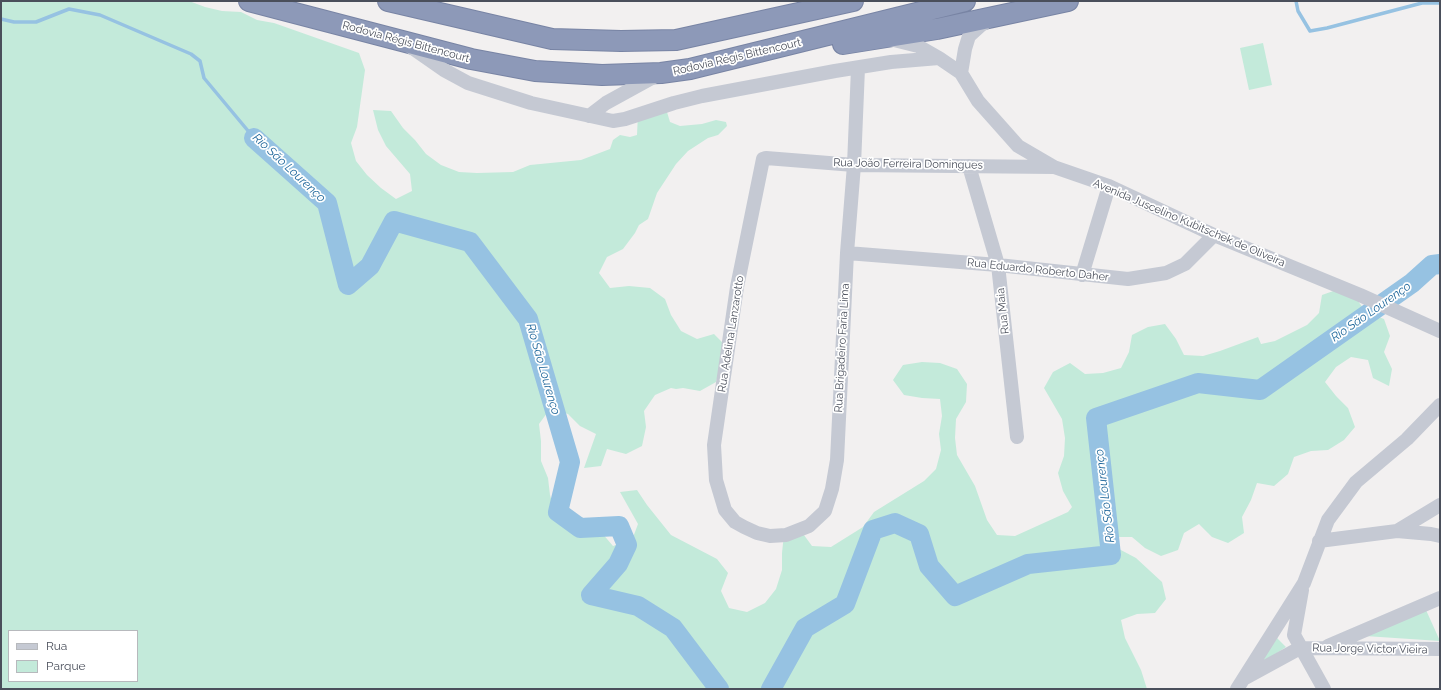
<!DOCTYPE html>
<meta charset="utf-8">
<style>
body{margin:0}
#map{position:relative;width:1441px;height:690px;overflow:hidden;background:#f2f0f0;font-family:Raleway,sans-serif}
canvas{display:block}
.frame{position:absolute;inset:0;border:2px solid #4a4f5b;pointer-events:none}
.legend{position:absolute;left:8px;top:630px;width:130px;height:52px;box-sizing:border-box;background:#fff;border:1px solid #b7b9bd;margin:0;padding:5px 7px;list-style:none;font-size:12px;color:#4a4f5b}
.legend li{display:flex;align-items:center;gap:8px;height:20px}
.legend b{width:20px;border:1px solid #b7b9bd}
</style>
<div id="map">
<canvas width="1441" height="690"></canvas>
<div class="frame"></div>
<ul class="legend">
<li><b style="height:5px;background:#c5c9d3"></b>Rua</li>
<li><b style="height:11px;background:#c3eada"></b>Parque</li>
</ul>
</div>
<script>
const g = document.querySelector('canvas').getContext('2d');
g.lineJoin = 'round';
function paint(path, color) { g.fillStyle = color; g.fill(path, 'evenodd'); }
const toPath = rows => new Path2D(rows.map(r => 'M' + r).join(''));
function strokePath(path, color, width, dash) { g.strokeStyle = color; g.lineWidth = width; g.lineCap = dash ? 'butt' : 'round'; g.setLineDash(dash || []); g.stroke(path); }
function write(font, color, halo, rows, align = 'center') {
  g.font = font + ' Raleway,sans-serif'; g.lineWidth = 3.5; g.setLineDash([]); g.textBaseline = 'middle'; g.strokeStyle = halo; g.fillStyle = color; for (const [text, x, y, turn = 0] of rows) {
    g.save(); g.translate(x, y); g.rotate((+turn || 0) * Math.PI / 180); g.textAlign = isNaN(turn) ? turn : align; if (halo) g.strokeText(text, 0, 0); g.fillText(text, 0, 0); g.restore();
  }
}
const green = toPath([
 [1,1,189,1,205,7,222,11,241,12,257,20,274,23,359,53,365,70,357,127,351,143,356,161,367,175,381,188,396,199,412,191,410,174,386,146,378,130,373,110,391,111,403,128,415,140,426,154,441,165,459,172,477,173,513,172,530,165,581,160,610,149,613,140,620,135,630,137,637,135,638,114,667,112,670,122,680,126,702,124,716,120,726,122,727,126,718,135,708,138,688,151,676,164,657,193,648,219,639,225,635,233,623,249,607,257,599,273,610,288,629,286,650,288,665,299,671,315,681,331,697,339,714,334,726,346,716,382,700,391,683,388,676,389,671,388,655,395,644,411,646,427,642,446,626,454,607,449,601,466,584,468,596,434,580,426,568,414,550,409,539,424,541,441,541,461,548,478,550,495,555,513,571,518,590,519,613,546,632,540,638,524,620,492,637,490,647,505,671,535,717,559,728,573,721,591,729,608,747,612,765,603,776,589,782,570,782,553,784,534,801,531,812,546,831,547,863,527,874,512,924,481,936,469,941,450,939,434,942,416,940,399,922,398,904,395,893,380,903,365,922,362,940,363,957,369,967,384,966,402,956,419,955,438,957,455,975,486,987,520,997,535,1015,536,1068,512,1072,507,1063,491,1058,473,1064,456,1065,438,1062,419,1044,388,1053,372,1070,363,1085,374,1103,373,1121,368,1129,352,1132,335,1148,327,1165,324,1176,339,1184,355,1203,356,1220,351,1258,337,1261,344,1275,341,1307,325,1319,313,1322,295,1339,289,1355,297,1366,312,1384,319,1390,336,1384,352,1392,369,1389,386,1373,378,1368,360,1351,357,1336,367,1325,382,1336,396,1348,408,1355,427,1344,440,1328,450,1311,451,1294,457,1288,474,1274,486,1257,483,1251,500,1242,517,1244,533,1228,543,1212,537,1199,524,1184,533,1178,550,1161,556,1145,548,1132,537,1114,537,1119,549,1136,558,1162,582,1166,599,1155,613,1137,614,1121,620,1125,638,1141,670,1147,689,1,689],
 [9,631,137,631,137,681,9,681],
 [1263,43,1272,85,1249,90,1240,48],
 [1426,610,1440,641,1365,636],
 [1277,638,1286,647,1259,665]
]);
const stream = toPath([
 [1296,1,1298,11,1310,31,1327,28,1422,3,1440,3],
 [1,19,14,22,36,22,69,9,100,15,191,54,200,61,204,78,254,138]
]);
const river = toPath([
 [254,138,327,203,348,285,370,266,394,221,470,242,528,319,570,462,558,512,580,528,619,526,627,545,618,564,591,595,638,606,673,628,719,689],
 [771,689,805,628,845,604,873,530,895,523,919,534,929,566,955,596,1028,564,1111,555,1096,418,1198,383,1260,390,1412,283,1432,265,1440,264]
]);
const minor = toPath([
 [890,39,918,46,939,58,961,73,978,101,1018,146,1054,167,1109,186,1214,235,1360,295,1440,331],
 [411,47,444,70,468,83,531,103,613,121,625,119,674,103,702,96,835,71,891,62,939,58],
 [858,68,854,165,847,253,837,460,832,489,825,511,809,526,786,535,770,536,757,533,744,527,735,522,725,510,716,480,714,445,737,287,763,159,766,158,854,165,1054,167],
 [961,73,965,49,969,36,980,26,989,20],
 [589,116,606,103,657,75],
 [969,166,998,265,1017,437],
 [847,253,998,265,1128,279,1166,273,1185,264,1214,235],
 [1082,275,1109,186],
 [1397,531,1431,534,1440,536],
 [1319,541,1397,531,1440,505],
 [1294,635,1324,689],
 [1294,635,1302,590],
 [1328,646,1440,598],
 [1245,678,1300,648,1440,649],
 [1237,689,1304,583,1328,520,1356,482,1407,439,1440,405]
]);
const highway = toPath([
 [249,1,471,59,535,71,602,75,661,73,690,69,965,1],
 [388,1,552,39,621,41,676,40,853,1],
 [843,44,937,29,1068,1]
]);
const streetNames = [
 ["Rodovia Régis Bittencourt",406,42,15],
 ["Rodovia Régis Bittencourt",737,57,-13],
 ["Rua João Ferreira Domingues",908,164,1],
 ["Avenida Juscelino Kubitschek de Oliveira",1189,223,23],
 ["Rua Eduardo Roberto Daher",1038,270,6],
 ["Rua Maia",1003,311,-96],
 ["Rua Adelina Lanzarotto",731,334,-81],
 ["Rua Brigadeiro Faria Lima",842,348,-87],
 ["Rua Jorge Victor Vieira",1370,649,1]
];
const waterNames = [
 ["Rio São Lourenço",289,168,43],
 ["Rio São Lourenço",1371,312,-35],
 ["Rio São Lourenço",543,369,74],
 ["Rio São Lourenço",1105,496,-97]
];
paint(green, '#c3eada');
strokePath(stream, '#96c2e2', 3.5);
strokePath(river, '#96c2e2', 20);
strokePath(highway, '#7884a4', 22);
strokePath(minor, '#c5c9d3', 14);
strokePath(highway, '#8d99b8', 20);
write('11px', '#4a4f5b', '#fff', streetNames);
write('italic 12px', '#1e669a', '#fff', waterNames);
</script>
